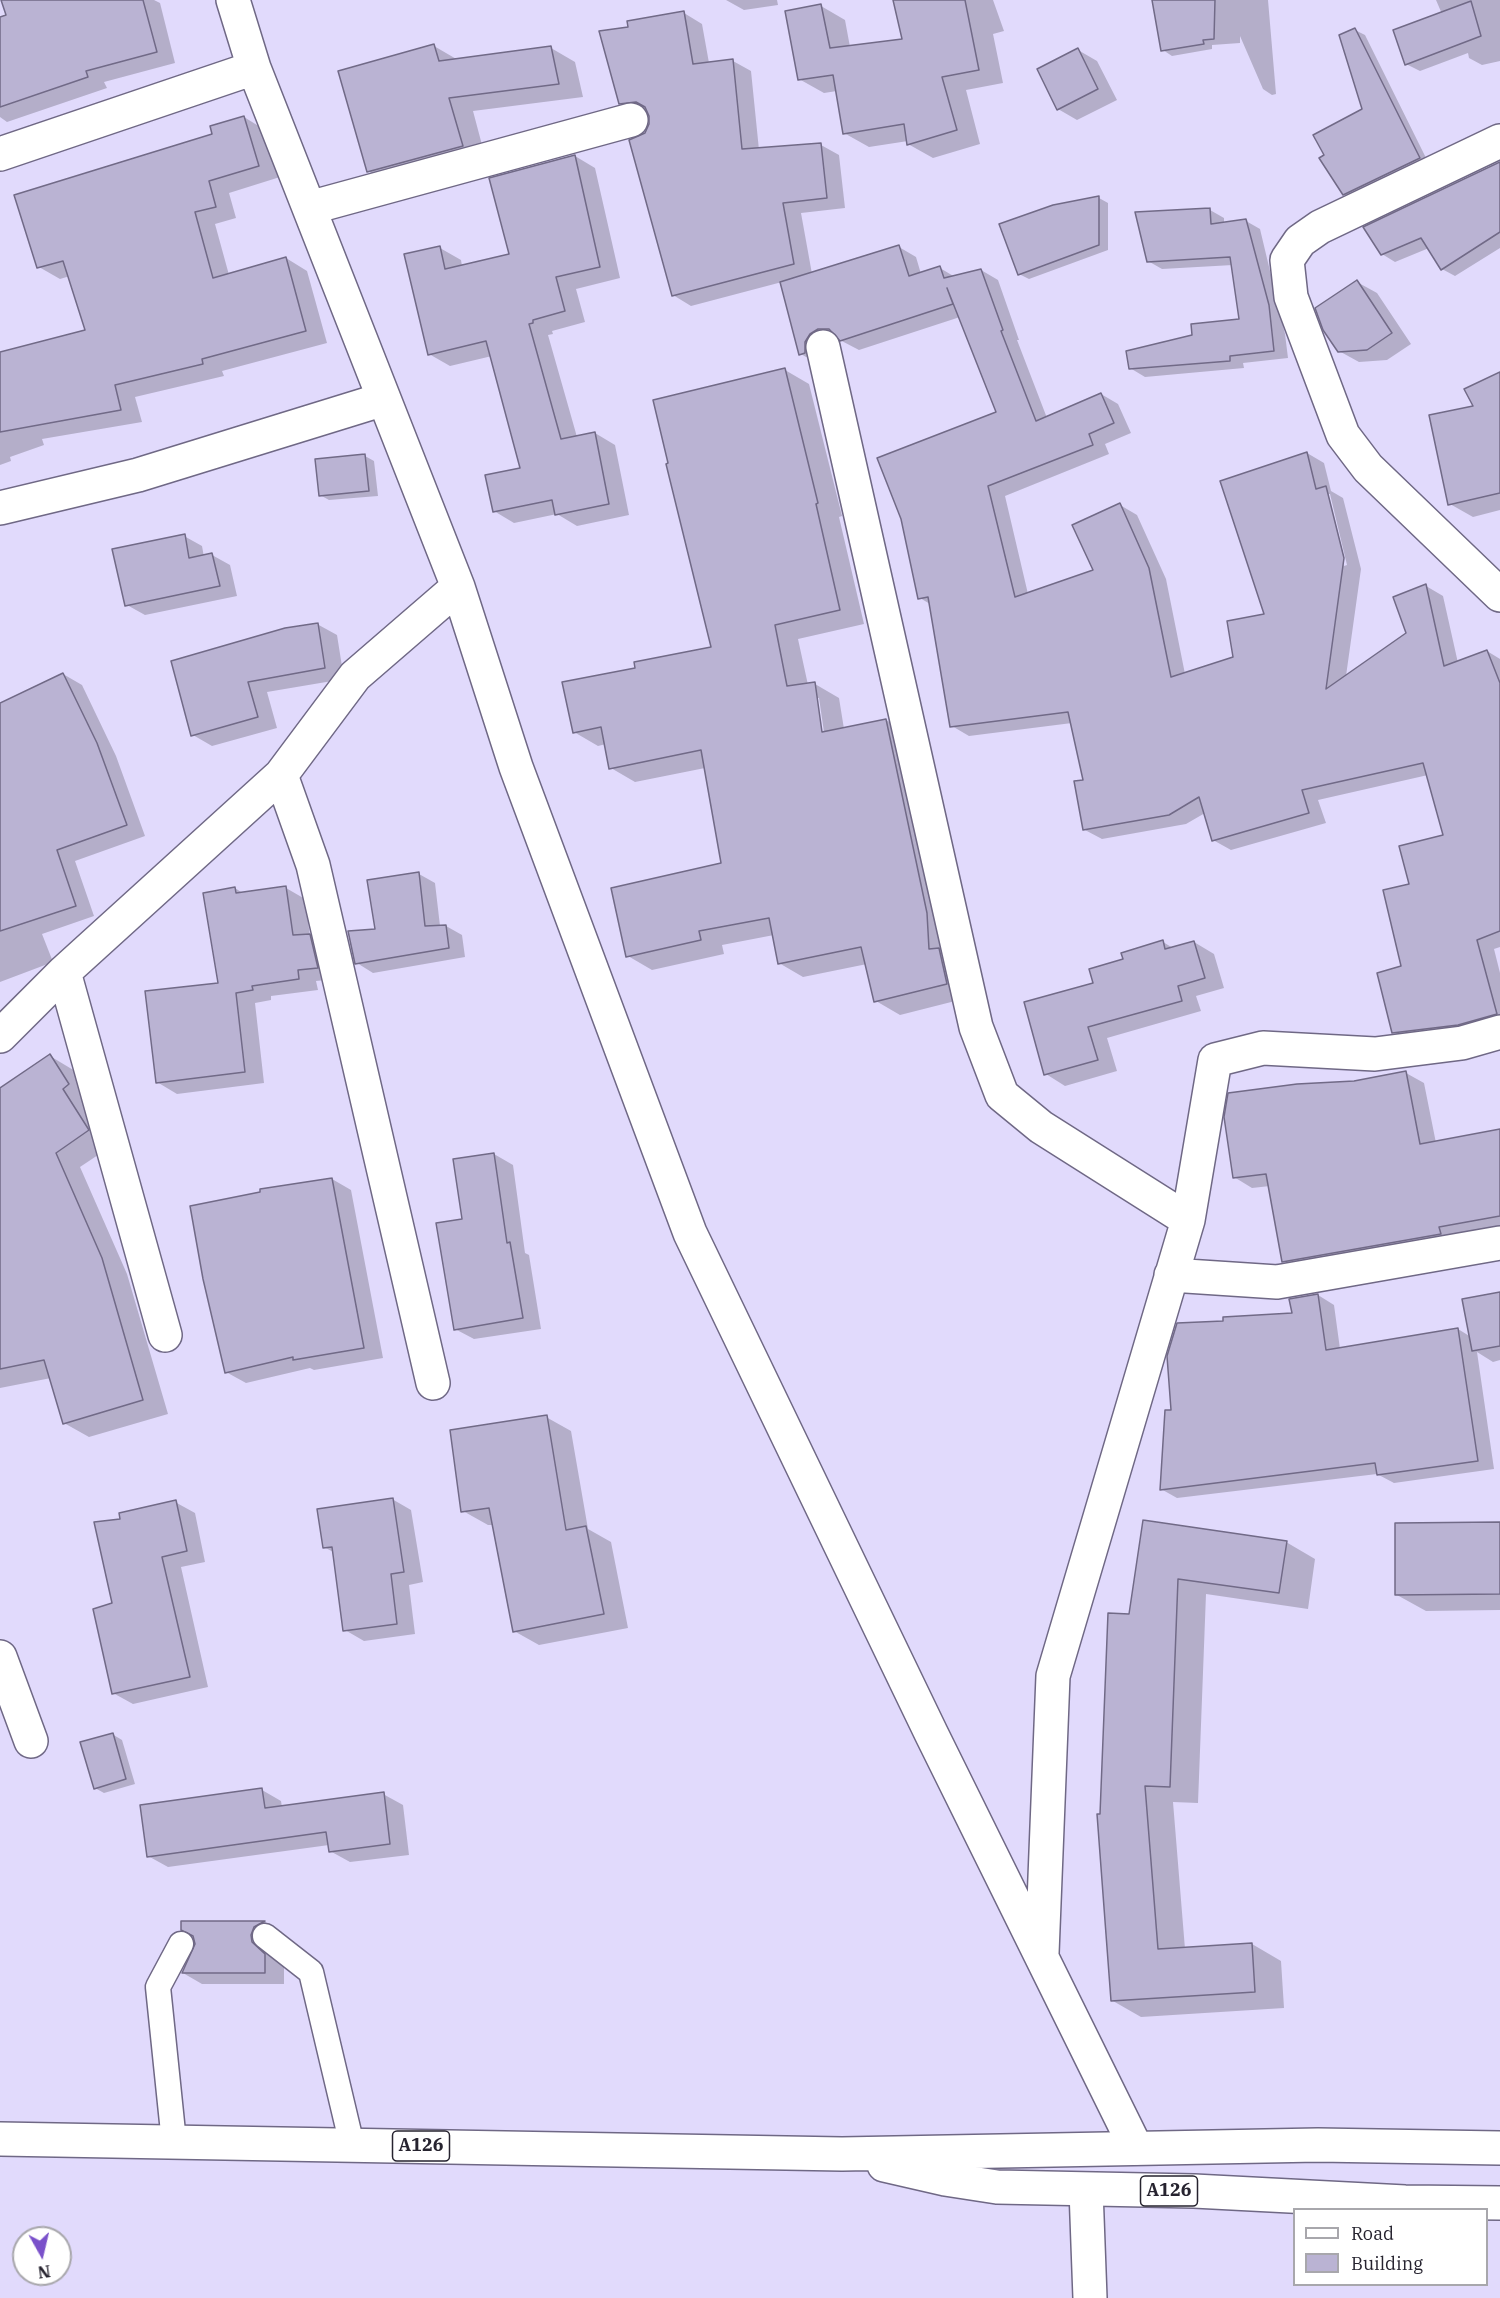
<!DOCTYPE html>
<style>
body{margin:0}
#map{position:relative;width:1500px;height:2298px;overflow:hidden;background:#e1dafc;font-family:"IBM Plex Serif",serif}
canvas{display:block}
.legend{position:absolute;left:1293px;top:2208px;width:195px;height:78px;box-sizing:border-box;background:#fff;border:2px solid #a8a7ac;margin:0;padding:8px 10px;list-style:none;font-size:18px;color:#26232f}
.legend li{display:flex;align-items:center;gap:12px;height:30px}
.legend b{width:30px;border:2px solid #a8a7ac}
.north{position:absolute;left:12px;top:2226px;width:60px;height:60px;box-sizing:border-box;background:#fff;border:2px solid #a8a7ac;border-radius:50%;rotate:172deg;font-size:16px;font-weight:700;line-height:24px;text-align:center;color:#26232f}
.north::after{content:'';display:block;margin:auto;width:21px;height:27px;background:#7a51ca;clip-path:polygon(50% 0,100% 100%,50% 72%,0 100%)}
</style>
<div id="map">
<canvas width="1500" height="2298"></canvas>
<ul class="legend">
<li><b style="height:8px;background:#fff"></b>Road</li>
<li><b style="height:16px;background:#bab3d3"></b>Building</li>
</ul>
<div class="north">N</div>
</div>
<script>
const g = document.querySelector('canvas').getContext('2d');
g.lineJoin = 'round';
function paint(path, color) { g.fillStyle = color; g.fill(path, 'evenodd'); }
const toPath = rows => new Path2D(rows.map(r => 'M' + r).join(''));
function strokePath(path, color, width, dash) { g.strokeStyle = color; g.lineWidth = width; g.lineCap = dash ? 'butt' : 'round'; g.setLineDash(dash || []); g.stroke(path); }
function write(font, color, halo, rows, align = 'center') {
  g.font = font + ' "IBM Plex Serif",serif'; g.lineWidth = 4.5; g.setLineDash([]); g.textBaseline = 'middle'; g.strokeStyle = halo; g.fillStyle = color; for (const [text, x, y, turn = 0] of rows) {
    g.save(); g.translate(x, y); g.rotate((+turn || 0) * Math.PI / 180); g.textAlign = isNaN(turn) ? turn : align; if (halo) g.strokeText(text, 0, 0); g.fillText(text, 0, 0); g.restore();
  }
}
const shadow = toPath([
 [112,0,154,0,160,3,175,63,104,82,107,88,7,122,0,117,0,30],
 [726,0,777,0,778,5,744,10],
 [895,0,993,0,1004,31,993,34,1003,83,966,90,980,144,933,158,908,144,908,141,869,147,844,133,837,91,824,93,799,79,821,6,845,20,850,47,903,40],
 [1176,0,1268,0,1276,94,1272,95,1263,89,1240,36,1240,43,1212,45,1212,49,1172,56,1163,50],
 [1436,0,1500,0,1500,61,1482,65,1469,58,1468,53,1420,71,1406,64,1442,14],
 [684,13,702,24,709,63,733,61,751,71,759,150,821,145,839,155,845,208,801,213,812,274,899,247,916,257,921,274,940,268,955,277,981,270,998,280,1019,340,1017,340,1047,418,1101,394,1118,404,1131,433,1105,444,1109,454,1005,496,1028,594,1095,571,1120,505,1137,515,1166,579,1185,674,1235,658,1266,615,1307,453,1324,463,1331,491,1343,498,1361,569,1346,676,1407,633,1426,586,1443,596,1458,663,1487,651,1500,659,1500,947,1494,949,1500,973,1500,1027,1411,1042,1393,1032,1411,885,1445,836,1428,775,1318,800,1326,823,1231,850,1213,840,1205,813,1186,824,1102,839,1085,830,1085,781,1072,723,969,736,952,726,930,604,920,598,998,412,960,317,859,350,836,338,827,343,818,364,801,354,782,282,691,306,673,295,646,134,651,125,649,112,639,114,620,103,630,28],
 [1327,494,1330,494,1347,565,1344,566],
 [1355,30,1365,35,1429,164,1353,200,1344,194,1326,155,1363,110],
 [434,46,458,60,551,48,575,62,583,97,473,111,486,160,392,185,368,171],
 [1078,50,1097,61,1117,100,1077,120,1058,109],
 [244,117,265,130,280,177,229,193,236,218,215,224,229,275,286,258,307,271,327,343,222,371,224,376,135,397,142,422,42,439,44,445,10,457,11,461,0,465,0,353,87,331,70,276,60,279,39,267,214,135],
 [575,156,595,168,620,278,576,289,585,322,552,331,553,334,548,335,577,437,595,433,615,445,629,515,577,526,557,514,514,523,494,511,522,469,492,356,450,366,429,354,440,248,461,260,462,266,511,255],
 [1500,163,1500,248,1455,276,1442,269,1429,248,1395,262,1382,254],
 [1099,198,1108,203,1108,250,1029,279,1019,274],
 [1210,210,1224,218,1224,224,1246,221,1260,229,1285,334,1288,358,1243,363,1244,368,1145,377,1130,368,1194,336,1241,321,1233,265,1162,269,1148,261],
 [1357,282,1377,293,1411,344,1387,360,1359,362,1339,351],
 [785,370,809,384,842,516,839,517,864,624,798,639,808,685,815,684,839,698,844,729,886,720,910,734,971,997,900,1015,876,1001,867,964,803,977,779,963,774,935,722,945,724,954,652,970,628,956,722,865,705,768,635,782,611,768,606,744,598,746,574,732,637,669,713,648],
 [816,698,819,698,825,739,822,739],
 [1500,384,1500,510,1473,517,1450,504,1475,407],
 [365,456,374,461,378,496,329,500,320,495],
 [184,536,202,546,204,557,212,555,230,565,237,596,145,615,127,605],
 [317,624,337,635,344,679,267,692,277,728,212,746,193,735,173,662],
 [63,674,82,685,116,756,145,836,75,861,94,916,42,934,53,962,0,982,0,704],
 [419,874,435,883,440,926,446,926,462,935,465,957,373,973,357,963,377,931],
 [235,888,244,894,286,888,305,899,310,936,329,946,336,979,316,981,318,990,271,996,271,1000,255,1003,264,1083,177,1094,157,1082,220,984],
 [1163,942,1173,948,1194,942,1214,954,1224,988,1196,996,1201,1011,1107,1038,1117,1071,1065,1086,1046,1074,1095,984,1125,960],
 [50,1056,75,1071,113,1145,80,1167,127,1274,168,1414,89,1437,64,1423,51,1378,0,1388,0,1090],
 [1406,1073,1424,1083,1436,1143,1500,1131,1500,1229,1302,1272,1284,1261,1270,1186,1252,1188,1234,1177,1354,1083],
 [494,1154,513,1165,525,1253,529,1255,541,1329,474,1339,455,1329,464,1220],
 [332,1179,351,1190,383,1358,314,1370,310,1368,246,1383,226,1372],
 [1500,1294,1500,1360,1493,1362,1477,1352,1494,1469,1394,1483,1377,1474,1177,1498,1161,1489,1172,1412,1225,1322,1293,1314,1318,1295,1334,1305,1340,1349,1458,1329,1471,1337],
 [546,1417,571,1431,588,1529,611,1542,628,1628,539,1645,514,1631,493,1525,488,1525,463,1511],
 [392,1499,411,1510,423,1582,409,1585,415,1634,364,1641,345,1630,335,1553,324,1547],
 [175,1502,195,1513,205,1562,181,1567,208,1687,133,1704,113,1693,114,1604,121,1520],
 [1144,1522,1286,1542,1315,1559,1308,1609,1206,1594,1198,1803,1173,1802,1185,1949,1252,1944,1281,1961,1284,2008,1141,2017,1113,2001,1101,1815],
 [1500,1524,1500,1610,1426,1611,1397,1595],
 [112,1734,122,1740,135,1784,104,1793,95,1788],
 [262,1790,281,1801,282,1807,383,1794,403,1805,409,1855,350,1862,330,1851,329,1845,168,1867,148,1856],
 [182,1922,265,1922,282,1932,273,1938,271,1954,284,1967,284,1984,202,1984,183,1973,197,1944,194,1936]
]);
const building = toPath([
 [1,0,143,0,157,52,86,71,88,77,0,107,0,17,6,15,1,0],
 [893,0,965,0,979,70,942,77,957,130,907,145,904,124,843,134,833,75,798,80,785,11,821,4,830,48,902,39,893,0],
 [1152,0,1215,0,1214,39,1203,40,1204,44,1161,51,1152,0],
 [1471,1,1481,36,1405,65,1393,30,1471,1],
 [684,11,693,64,733,59,742,149,821,143,827,198,783,203,794,264,672,296,629,140,645,133,649,124,649,116,645,107,636,102,619,104,599,31,628,27,627,21,684,11],
 [1355,28,1420,158,1343,195,1319,158,1324,155,1313,135,1362,109,1339,35,1355,28],
 [434,44,439,61,551,46,559,84,449,98,463,146,367,172,338,71,434,44],
 [1078,48,1098,89,1057,110,1037,69,1078,48],
 [244,116,259,166,209,181,216,207,195,212,213,278,286,257,306,331,202,359,203,364,115,385,121,410,0,432,0,352,85,330,63,261,37,268,14,195,212,134,210,126,244,116],
 [575,155,600,267,556,277,565,311,533,320,533,323,529,324,561,439,595,432,609,504,555,515,552,500,493,512,485,475,520,468,486,341,428,355,404,254,440,246,445,269,509,254,489,178,575,155],
 [1500,162,1500,232,1441,270,1421,238,1381,255,1363,227,1500,162],
 [1099,196,1099,245,1018,275,999,224,1053,205,1099,196],
 [1210,208,1211,224,1246,219,1269,305,1274,351,1230,356,1230,361,1129,369,1126,351,1192,335,1191,324,1239,319,1230,257,1147,262,1135,212,1210,208],
 [899,245,909,276,940,266,944,278,981,269,1003,330,1001,331,1036,421,1101,393,1114,423,1089,434,1093,445,988,486,1015,597,1093,570,1072,525,1120,503,1149,568,1171,677,1233,657,1227,621,1264,614,1220,481,1307,452,1316,489,1326,486,1344,558,1326,689,1406,633,1393,597,1426,584,1444,666,1487,650,1500,683,1500,931,1477,940,1497,1014,1458,1025,1392,1033,1377,973,1401,966,1383,890,1409,884,1399,846,1443,835,1423,763,1302,790,1309,813,1212,841,1199,797,1169,815,1083,830,1074,781,1083,780,1068,712,950,727,928,597,918,599,901,519,877,458,996,412,947,288,953,304,840,341,829,329,818,329,810,334,805,342,805,353,799,355,780,282,899,245],
 [1357,280,1392,333,1367,350,1338,352,1323,330,1315,308,1357,280],
 [785,368,818,503,816,504,840,610,775,625,787,686,815,682,822,732,886,719,927,913,929,949,939,948,947,984,874,1002,861,947,778,964,769,918,699,931,701,940,626,957,611,888,721,863,701,750,609,769,601,727,573,733,562,682,635,668,634,662,711,647,666,464,668,463,653,400,785,368],
 [1500,372,1500,493,1448,505,1429,415,1473,406,1464,389,1500,372],
 [365,454,369,491,319,496,315,459,365,454],
 [185,534,189,558,212,553,220,586,125,606,112,549,185,534],
 [318,623,325,668,248,682,258,717,191,736,171,661,285,628,318,623],
 [63,673,97,743,127,825,57,850,76,906,0,931,0,703,63,673],
 [419,872,425,926,446,925,449,948,355,964,348,931,375,929,367,880,419,872],
 [286,886,293,935,310,934,318,968,298,970,299,979,252,986,253,990,236,993,245,1072,156,1083,145,991,218,983,203,893,235,887,236,893,286,886],
 [1163,940,1165,949,1194,941,1205,978,1178,986,1182,1001,1088,1027,1098,1060,1044,1075,1024,1002,1093,983,1089,969,1123,959,1121,953,1163,940],
 [50,1054,69,1084,63,1089,89,1130,56,1153,102,1258,143,1400,63,1424,44,1360,0,1369,0,1088,50,1054],
 [1406,1071,1420,1144,1500,1129,1500,1216,1439,1227,1441,1234,1282,1262,1266,1174,1233,1178,1224,1117,1228,1093,1297,1084,1354,1081,1406,1071],
 [494,1153,507,1243,510,1242,523,1318,454,1330,436,1223,462,1219,453,1159,494,1153],
 [332,1178,364,1348,293,1360,293,1357,225,1373,203,1279,190,1206,260,1192,260,1189,332,1178],
 [1500,1292,1500,1346,1472,1351,1462,1299,1500,1292],
 [1318,1294,1326,1350,1458,1328,1478,1461,1377,1475,1375,1463,1160,1490,1165,1410,1171,1410,1167,1356,1177,1323,1223,1321,1223,1317,1292,1313,1289,1299,1318,1294],
 [547,1415,566,1530,586,1526,604,1614,513,1632,489,1508,461,1512,450,1430,547,1415],
 [393,1498,404,1572,391,1574,397,1624,343,1631,332,1547,323,1548,317,1509,393,1498],
 [176,1500,187,1551,162,1557,190,1677,112,1694,93,1609,112,1603,94,1522,120,1519,119,1513,176,1500],
 [1143,1520,1287,1541,1279,1593,1178,1579,1170,1787,1145,1786,1158,1949,1252,1943,1255,1992,1111,2001,1097,1814,1100,1814,1108,1613,1129,1614,1143,1520],
 [1500,1522,1500,1594,1395,1595,1395,1523,1500,1522],
 [113,1733,126,1779,94,1789,80,1742,113,1733],
 [262,1788,265,1808,384,1792,390,1844,329,1852,326,1832,147,1857,140,1805,262,1788],
 [181,1921,265,1921,254,1927,251,1935,252,1942,265,1954,265,1973,182,1973,195,1944,193,1936,181,1930,181,1921]
]);
const service = toPath([
 [265,1936,311,1972,352,2145],
 [174,2142,158,1987,181,1944]
]);
const minor = toPath([
 [233,0,254,68,458,587,516,767,690,1233,931,1733,1136,2148],
 [1500,141,1320,227,1300,241,1287,260,1291,297,1343,435,1368,468,1500,595],
 [0,154,254,68],
 [309,208,631,120],
 [823,347,976,1027,1002,1095,1041,1127,1188,1220],
 [0,508,138,475,384,399],
 [281,775,313,865,433,1383],
 [64,972,165,1335],
 [0,1036,64,972,281,775,355,676,458,587],
 [1171,1275,1277,1282,1500,1243],
 [0,1657,31,1741],
 [1042,1953,1053,1676,1188,1220,1215,1060,1263,1048,1375,1054,1462,1043,1500,1032],
 [1086,2190,1090,2298]
]);
const trunk = toPath([
 [0,2139,842,2154,1318,2145,1500,2148],
 [884,2165,945,2179,997,2187,1194,2191,1405,2202,1500,2203]
]);
const shields = [
 [421,2146,57],
 [1169,2191,57]
];
const shieldNames = [
 ["A126",421,2146],
 ["A126",1169,2191]
];
paint(shadow, '#0003');
paint(building, '#bab3d3');
strokePath(building, '#716a87', 1.5);
strokePath(service, '#6f6885', 27);
strokePath(minor, '#6f6885', 36);
strokePath(trunk, '#6f6885', 36);
strokePath(service, '#fff', 24);
strokePath(minor, '#fff', 33);
strokePath(trunk, '#fff', 33);
for (const [x, y, w] of shields) { const box = new Path2D(); box.roundRect(x - w / 2, y - 15, w, 30, 4.5); g.fillStyle = '#fff'; g.fill(box); strokePath(box, '#26232f', 1.5); }
write('bold 18px', '#26232f', null, shieldNames);
</script>
